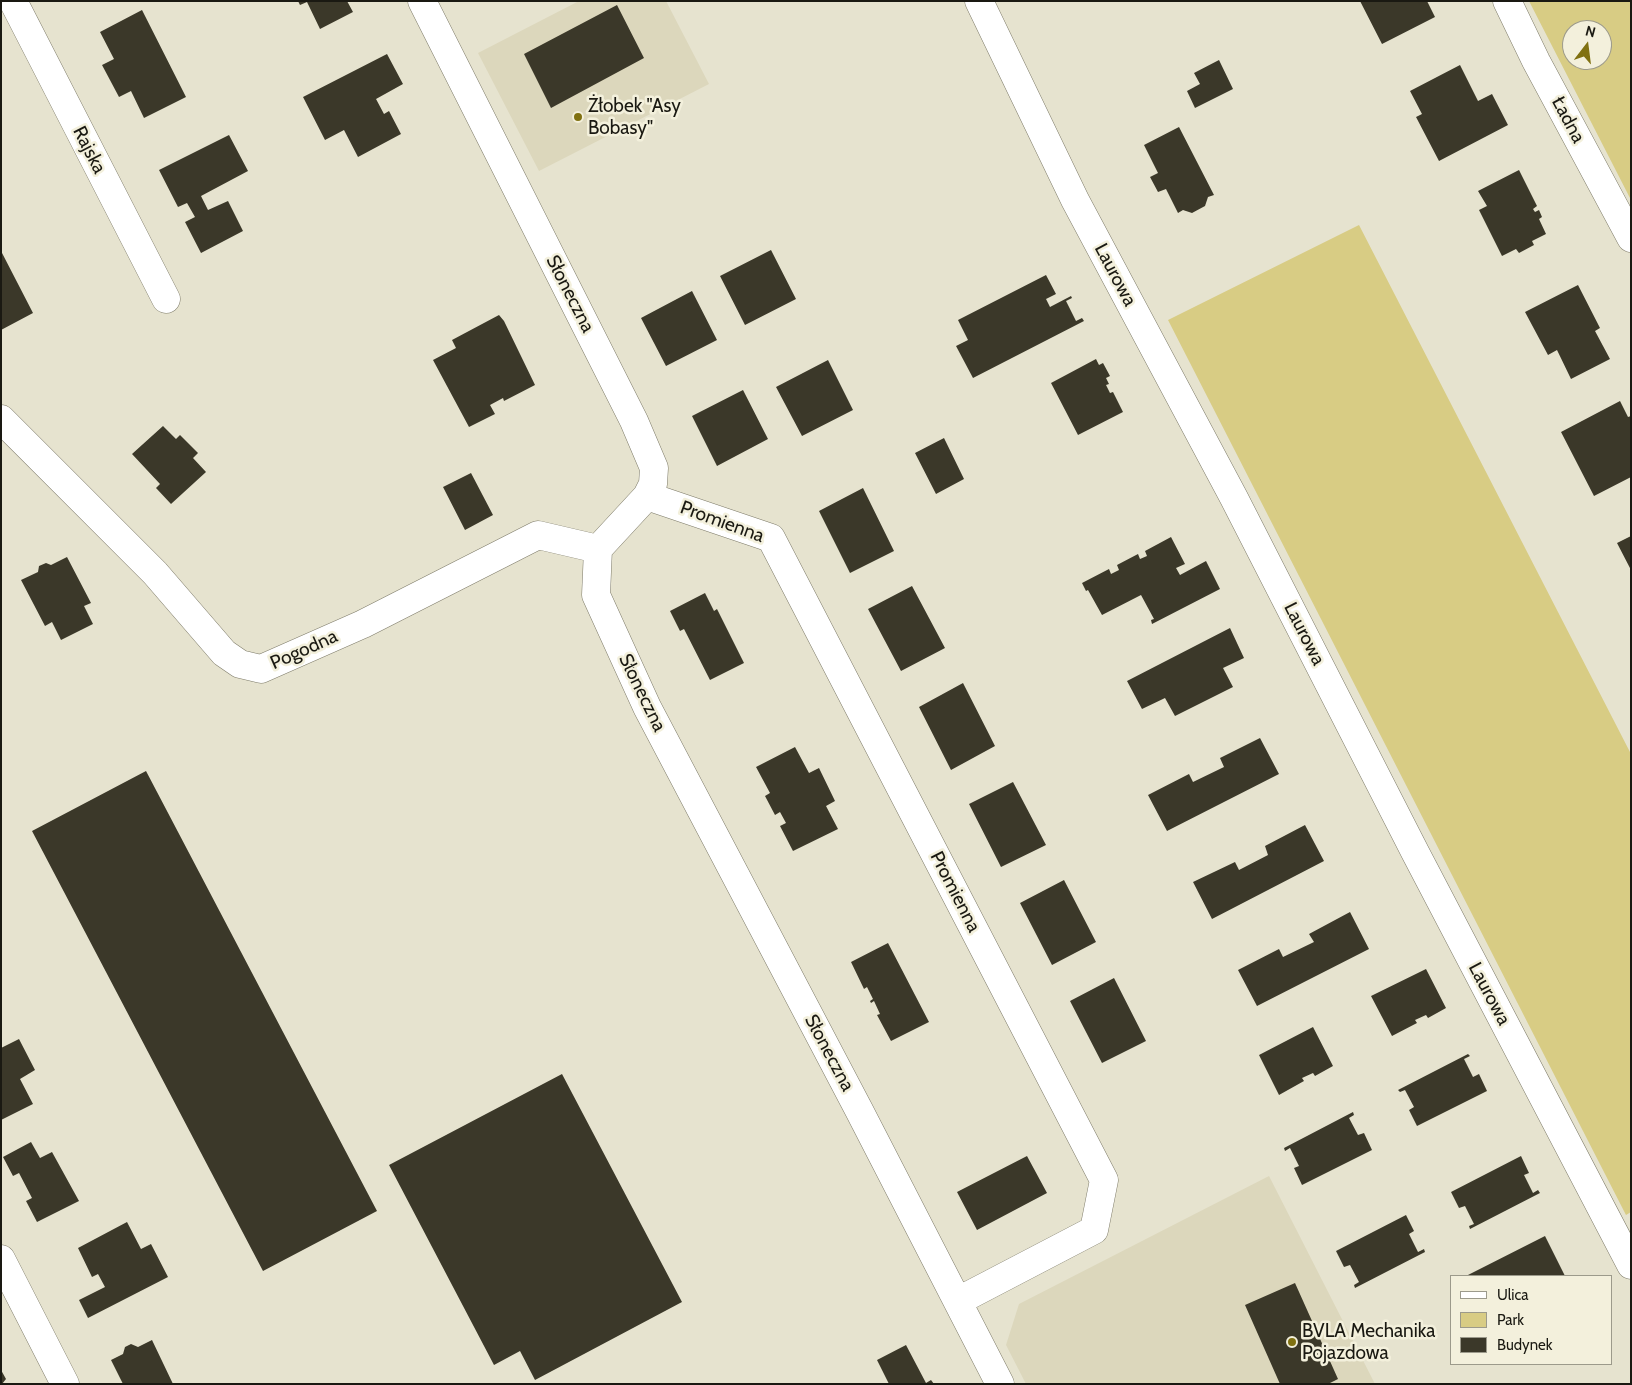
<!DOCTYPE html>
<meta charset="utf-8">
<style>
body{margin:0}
#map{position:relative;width:1632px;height:1385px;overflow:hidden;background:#e6e3cf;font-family:Cabin,sans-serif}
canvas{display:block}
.frame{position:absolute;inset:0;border:2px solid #1a1912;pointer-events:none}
.legend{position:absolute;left:1450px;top:1275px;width:162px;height:90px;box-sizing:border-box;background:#f3f0dc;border:1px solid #9c9a8b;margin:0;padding:6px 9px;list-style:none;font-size:15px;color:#1a1912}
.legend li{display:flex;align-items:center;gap:10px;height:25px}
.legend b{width:25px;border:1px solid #9c9a8b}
.north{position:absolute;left:1562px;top:20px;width:50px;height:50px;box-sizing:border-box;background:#f3f0dc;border:1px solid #9c9a8b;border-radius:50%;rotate:15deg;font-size:14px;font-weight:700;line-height:20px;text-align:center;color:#1a1912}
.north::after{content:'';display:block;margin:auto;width:18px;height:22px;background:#807111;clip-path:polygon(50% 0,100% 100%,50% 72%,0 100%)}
</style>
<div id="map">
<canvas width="1632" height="1385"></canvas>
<div class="frame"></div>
<ul class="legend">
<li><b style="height:6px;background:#fff"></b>Ulica</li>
<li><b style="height:14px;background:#d8cc84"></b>Park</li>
<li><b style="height:14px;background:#3b3829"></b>Budynek</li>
</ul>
<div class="north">N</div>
</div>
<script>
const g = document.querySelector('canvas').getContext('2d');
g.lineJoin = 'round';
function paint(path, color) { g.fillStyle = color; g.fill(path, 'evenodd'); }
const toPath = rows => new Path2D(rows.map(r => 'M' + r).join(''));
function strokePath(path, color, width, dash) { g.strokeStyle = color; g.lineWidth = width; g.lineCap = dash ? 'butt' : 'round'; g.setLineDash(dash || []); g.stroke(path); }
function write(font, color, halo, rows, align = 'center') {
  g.font = font + ' Cabin,sans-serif'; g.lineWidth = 5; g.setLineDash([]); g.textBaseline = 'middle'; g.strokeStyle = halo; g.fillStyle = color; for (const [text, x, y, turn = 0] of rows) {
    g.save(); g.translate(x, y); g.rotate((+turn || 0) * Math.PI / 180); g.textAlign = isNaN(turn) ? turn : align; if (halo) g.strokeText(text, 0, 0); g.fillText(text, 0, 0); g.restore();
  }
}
const built = toPath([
 [579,1,666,1,709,84,539,171,478,53],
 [1269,1176,1375,1384,1026,1384,1006,1345,1019,1304]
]);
const green = toPath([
 [1529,1,1631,1,1631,200],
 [1572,30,1602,30,1602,60,1572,60],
 [1359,225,1631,754,1631,1212,1626,1215,1168,320]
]);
const building = toPath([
 [298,1,347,1,353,12,320,29,307,2,300,5],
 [1360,1,1427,1,1435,17,1382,44],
 [617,5,644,58,551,108,524,54],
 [142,10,186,97,144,118,131,91,119,97,102,65,114,59,100,32],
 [387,54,403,84,376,99,384,114,389,111,401,134,358,157,344,130,325,140,303,97],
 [1219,60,1233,89,1195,108,1187,91,1200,84,1194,73],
 [1460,65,1478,101,1492,94,1508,125,1439,161,1416,117,1422,114,1410,91],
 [1179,127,1214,195,1208,197,1205,206,1192,213,1183,210,1178,213,1166,189,1158,192,1150,177,1158,173,1144,145],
 [229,135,248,171,201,196,208,210,228,201,243,231,201,253,185,222,195,217,187,203,178,207,159,170],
 [1519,170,1537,206,1533,209,1535,212,1539,210,1542,217,1539,219,1546,234,1532,241,1534,245,1519,253,1516,249,1502,256,1479,210,1487,206,1478,191],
 [771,250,796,299,745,325,720,276],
 [1,251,33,313,1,330],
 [1046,275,1056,294,1046,299,1050,307,1071,296,1072,298,1066,301,1076,321,1082,318,1084,321,973,378,956,346,968,340,958,320],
 [1578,285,1600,328,1595,331,1610,359,1571,379,1557,350,1548,355,1525,312],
 [692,291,717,340,666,366,641,318],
 [499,315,504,321,535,385,504,401,503,398,490,405,495,414,469,427,433,360,456,348,452,340],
 [1096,359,1099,365,1103,363,1110,376,1106,378,1109,384,1106,385,1110,393,1113,392,1123,412,1078,435,1051,383],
 [828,360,853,410,802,436,776,387],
 [743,390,768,439,717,466,692,416],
 [1620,401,1628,417,1631,416,1631,477,1594,496,1561,432],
 [163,426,176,439,180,435,198,453,193,458,206,472,171,504,156,488,160,484,132,454],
 [944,438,964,479,936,494,915,453],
 [471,473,493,515,465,530,443,487],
 [863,488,894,551,850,573,819,511],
 [1631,536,1631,570,1617,543],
 [1171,537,1185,564,1176,568,1180,575,1206,561,1220,589,1152,624,1151,620,1154,619,1141,595,1102,615,1088,590,1086,591,1082,583,1109,569,1111,574,1119,570,1117,565,1138,554,1140,559,1147,556,1145,551],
 [67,557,91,603,84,606,93,624,61,640,52,622,45,626,21,580,38,572,39,566,46,563,51,565],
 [912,586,945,648,901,671,868,609],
 [705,593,714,611,717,609,744,663,710,680,684,629,680,631,670,611],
 [1230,628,1244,658,1223,668,1233,687,1175,716,1165,698,1142,709,1127,681],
 [963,683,995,746,951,770,919,707],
 [1260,738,1279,774,1167,831,1148,795,1189,774,1193,782,1224,767,1220,758],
 [795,747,809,773,819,768,835,801,826,806,838,829,793,851,780,826,786,823,780,812,775,815,765,796,770,793,756,767],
 [146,771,377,1211,263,1271,32,831],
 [1013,782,1046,845,1001,867,969,804],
 [1305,825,1324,861,1212,919,1193,882,1235,862,1239,870,1268,855,1265,846],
 [1064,880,1096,942,1052,965,1020,903],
 [1350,912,1369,949,1257,1006,1238,970,1279,949,1283,957,1314,942,1309,934],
 [888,943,929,1022,891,1041,877,1015,880,1014,874,1001,871,1003,870,1001,873,999,867,987,864,989,851,962],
 [1426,969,1446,1008,1428,1018,1426,1015,1415,1020,1417,1023,1392,1036,1371,996],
 [1114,978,1146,1041,1102,1063,1070,1001],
 [1313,1027,1333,1066,1315,1076,1313,1073,1302,1078,1304,1081,1279,1095,1259,1055],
 [19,1039,35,1070,20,1079,33,1104,1,1120,1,1048],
 [1468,1054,1470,1056,1464,1059,1473,1077,1479,1074,1487,1091,1417,1126,1409,1110,1414,1107,1405,1090,1400,1092,1398,1090],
 [562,1074,682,1302,535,1380,520,1351,494,1365,389,1165],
 [1353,1112,1354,1115,1349,1118,1358,1135,1364,1133,1372,1150,1302,1185,1294,1168,1299,1166,1290,1148,1285,1151,1284,1148],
 [31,1142,40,1158,52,1152,79,1201,37,1222,26,1201,32,1198,19,1173,13,1176,3,1157],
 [1027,1156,1047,1193,977,1230,957,1192],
 [1521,1156,1529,1173,1524,1175,1533,1193,1538,1190,1540,1193,1470,1229,1469,1226,1474,1224,1465,1206,1459,1208,1451,1192],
 [1406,1215,1414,1231,1409,1234,1418,1252,1424,1249,1425,1252,1355,1288,1354,1285,1359,1282,1350,1265,1344,1267,1336,1251],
 [127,1222,141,1249,151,1244,168,1277,88,1318,79,1300,105,1287,98,1274,92,1277,78,1248],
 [1545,1236,1565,1276,1466,1276],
 [1295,1283,1338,1379,1328,1384,1280,1384,1245,1305],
 [152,1340,173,1384,123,1384,111,1360,123,1354,125,1347,131,1344,138,1347],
 [906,1345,926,1383,931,1380,934,1384,889,1384,877,1360],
 [1,1370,6,1379,2,1384,1,1384]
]);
const minor = toPath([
 [13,1,166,299],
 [422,1,634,421,654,468,653,484,647,496,598,549,596,595,647,707,860,1112,1000,1384],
 [979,1,1075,200,1234,498,1415,852,1631,1265],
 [1507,1,1536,61,1631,238],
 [1,419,155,573,224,653,240,664,261,669,363,624,538,535,598,549],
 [647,496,771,538,1104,1180,1094,1230,958,1301],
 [1,1259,65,1384]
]);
const markers = [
 [578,117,5,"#807111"],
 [1292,1342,5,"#807111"]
];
const poiNames = [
 ["Żłobek \"Asy",588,106],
 ["Bobasy\"",588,128],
 ["BVLA Mechanika",1302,1331],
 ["Pojazdowa",1302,1353]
];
const streetNames = [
 ["Ładna",1568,120,62],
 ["Rajska",89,150,63],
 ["Laurowa",1115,275,62],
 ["Słoneczna",570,294,63],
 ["Promienna",722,522,20],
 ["Laurowa",1304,634,63],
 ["Pogodna",304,650,-24],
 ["Słoneczna",642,693,64],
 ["Promienna",955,892,63],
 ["Laurowa",1489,994,62],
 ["Słoneczna",829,1053,62]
];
paint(built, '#dcd7bc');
paint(green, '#d8cc84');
paint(building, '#3b3829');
strokePath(minor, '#7e7b69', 29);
strokePath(minor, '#fff', 28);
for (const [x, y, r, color] of markers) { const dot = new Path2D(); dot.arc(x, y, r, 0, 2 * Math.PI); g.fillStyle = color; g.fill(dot); strokePath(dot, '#f3f0dc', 2); }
write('19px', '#1a1912', '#f3f0dc', poiNames, 'left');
write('19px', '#1a1912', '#f3f0dc', streetNames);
</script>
